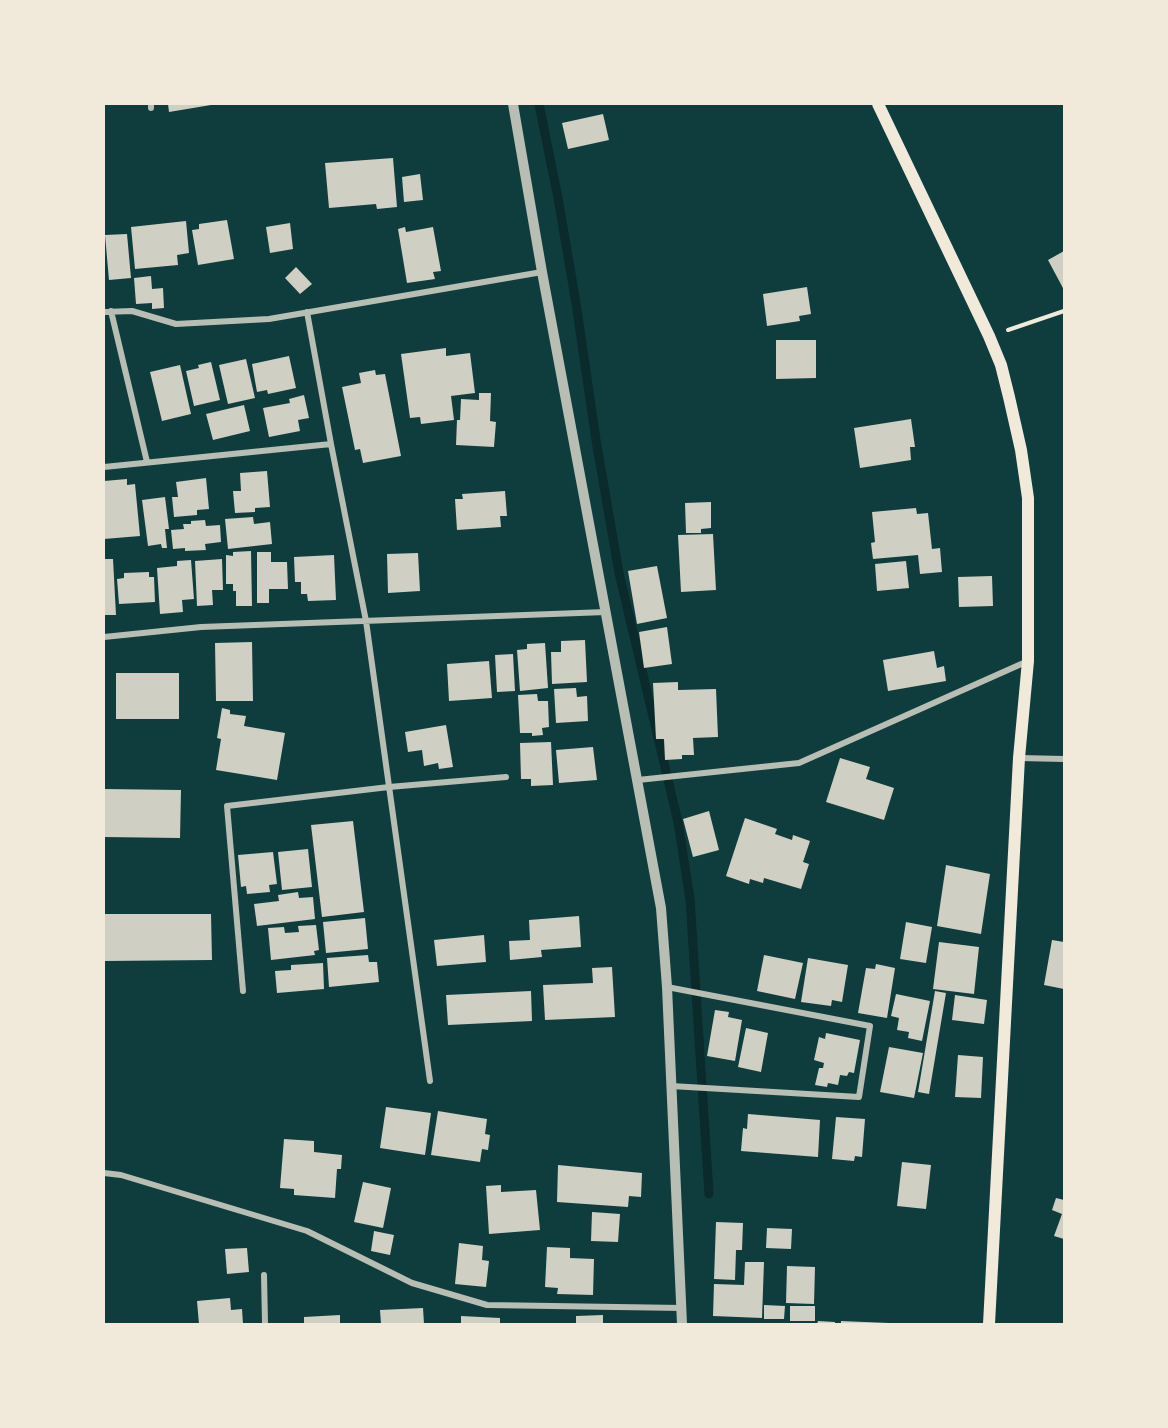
<!DOCTYPE html>
<style>
body{margin:0}
#map{position:relative;width:1168px;height:1428px;overflow:hidden;background:#0f3d3e;font-family:"Exo 2",sans-serif}
canvas{display:block}
.frame{position:absolute;inset:0;border:105px solid #f1e9da;pointer-events:none}
</style>
<div id="map">
<canvas width="1168" height="1428"></canvas>
<div class="frame"></div>
</div>
<script>
const g = document.querySelector('canvas').getContext('2d');
g.lineJoin = 'round';
const toPath = rows => new Path2D(rows.map(r => 'M' + r).join(''));
function strokePath(path, color, width, dash) { g.strokeStyle = color; g.lineWidth = width; g.lineCap = dash ? 'butt' : 'round'; g.setLineDash(dash || []); g.stroke(path); }
function paint(path, color) { g.fillStyle = color; g.fill(path, 'evenodd'); }
const stream = toPath([
 [539,104,558,198,576,303,596,440,619,573,678,822,690,899,709,1194]
]);
const building = toPath([
 [168,104,211,104,211,105,169,112],
 [603,114,609,140,568,149,562,123],
 [393,158,397,207,377,209,376,204,329,208,325,163],
 [420,174,423,200,404,202,402,177],
 [227,220,234,259,198,265,192,230,199,229,199,224],
 [186,221,189,253,177,255,178,265,135,269,131,227],
 [290,223,293,249,270,253,266,227],
 [405,227,406,232,433,227,441,271,433,272,435,279,407,283,398,229],
 [127,234,131,278,109,280,105,235],
 [1064,251,1064,290,1048,260],
 [296,267,312,284,300,294,285,278],
 [151,276,152,289,163,288,164,308,152,309,152,303,136,304,134,278],
 [807,287,811,314,799,316,800,321,767,326,763,294],
 [776,340,816,340,816,378,776,379],
 [446,348,446,356,470,353,475,393,451,396,454,420,421,424,420,417,410,418,401,354],
 [289,356,296,388,268,394,267,390,257,392,252,364],
 [246,359,255,398,228,404,219,365],
 [211,362,220,400,194,406,186,371,199,368,198,365],
 [180,365,191,414,162,421,150,372],
 [375,370,376,375,385,374,401,456,363,463,360,449,355,450,342,387,361,383,359,373],
 [479,393,491,393,490,421,496,422,494,447,456,445,457,420,460,420,461,399,479,400],
 [304,395,309,418,298,420,300,431,269,437,263,408,290,403,289,399],
 [244,405,250,431,213,440,206,414],
 [911,419,915,447,910,447,911,460,860,468,854,428],
 [267,471,270,507,255,508,255,512,235,513,233,491,241,491,240,473],
 [206,478,209,509,197,510,197,515,174,517,172,497,178,497,176,482],
 [127,479,127,485,135,484,140,536,104,539,104,481],
 [505,491,507,516,500,516,501,527,457,530,455,499,463,499,462,494],
 [165,497,169,529,165,529,167,548,162,548,161,544,148,546,142,500],
 [711,502,711,528,701,529,701,533,686,533,685,503],
 [916,508,917,514,928,513,932,549,940,548,942,572,920,574,918,555,873,559,871,543,875,542,872,512],
 [253,517,254,524,270,522,272,544,228,549,225,519],
 [205,520,206,526,220,525,221,542,205,544,206,550,185,551,185,548,173,549,171,530,184,529,183,524,191,524,191,521],
 [713,534,716,590,681,592,678,535],
 [251,551,252,606,236,606,236,591,233,591,233,584,226,584,226,555,233,556,233,552],
 [257,552,271,552,271,562,287,562,288,589,269,589,269,603,257,603],
 [418,553,420,591,388,593,387,554],
 [334,555,336,600,308,601,307,594,301,594,301,582,295,582,294,557],
 [104,559,113,559,116,615,104,615],
 [222,559,223,590,212,590,213,605,197,606,195,561],
 [191,560,194,599,182,600,183,612,160,614,157,568,177,566,177,561],
 [906,561,909,588,877,591,875,564],
 [657,566,667,618,637,624,628,571],
 [149,572,149,577,154,577,155,602,119,604,117,579,124,578,124,573],
 [992,576,993,606,959,607,958,577],
 [667,627,672,664,644,668,639,632],
 [585,640,587,682,552,684,551,652,561,652,561,641],
 [252,642,253,701,216,701,215,643],
 [545,643,548,688,520,691,517,650,527,649,527,644],
 [934,651,937,668,944,666,946,681,888,691,883,660],
 [513,654,515,691,497,692,495,655],
 [489,661,492,698,449,701,447,664],
 [116,673,179,673,179,719,116,719],
 [678,682,678,690,716,689,718,737,693,738,694,755,682,755,682,759,665,760,664,739,656,739,653,683],
 [576,688,577,697,587,696,588,721,556,723,554,689],
 [537,694,538,701,548,701,549,727,542,728,543,735,532,736,532,733,520,733,518,695],
 [222,708,230,710,230,714,246,716,244,726,285,733,277,780,216,770,221,739,217,738],
 [446,725,453,767,439,769,438,763,424,766,422,750,408,752,405,732],
 [551,742,553,785,531,786,531,779,521,779,520,743],
 [593,747,597,780,559,783,556,750],
 [840,758,870,767,866,779,894,788,884,820,826,802],
 [104,789,181,790,180,838,104,837],
 [709,811,719,850,693,857,683,819],
 [745,818,777,829,775,834,792,840,793,835,810,841,803,862,809,864,801,889,764,878,763,883,750,879,749,884,726,876],
 [353,821,364,912,322,917,311,825],
 [308,849,312,887,282,890,278,852],
 [273,852,277,884,269,885,270,892,247,894,246,886,241,887,238,855],
 [946,865,990,874,981,934,937,926],
 [298,892,299,898,313,897,315,919,257,926,254,904,279,901,278,895],
 [104,914,211,914,212,960,104,961],
 [579,916,581,947,541,950,542,957,510,960,509,941,530,940,529,920],
 [365,918,368,949,326,953,323,922],
 [906,922,932,927,926,963,900,959],
 [316,925,319,950,314,951,315,955,271,960,268,928,284,927,285,933,299,932,298,926],
 [484,935,486,962,437,966,434,940],
 [1052,940,1064,942,1064,989,1044,985],
 [939,942,979,947,974,994,933,989],
 [368,955,369,962,377,962,379,982,329,987,327,958],
 [764,955,803,963,795,999,757,991],
 [808,958,848,965,842,1002,832,1000,831,1006,801,1002],
 [323,963,324,989,277,993,275,971,291,970,291,965],
 [876,964,895,968,887,1018,858,1013,866,968,875,969],
 [612,967,615,1017,545,1020,543,985,593,983,592,968],
 [531,991,532,1021,448,1025,446,995],
 [935,991,946,993,929,1094,918,1092],
 [896,994,930,1001,922,1041,908,1038,909,1032,897,1030,899,1018,891,1016],
 [955,995,987,1000,984,1024,952,1020],
 [715,1010,729,1012,728,1017,742,1020,735,1061,707,1056],
 [746,1028,768,1033,761,1072,738,1067],
 [826,1033,860,1040,854,1073,849,1072,847,1076,840,1075,838,1085,828,1083,827,1087,815,1085,819,1068,823,1068,824,1063,814,1060,819,1037,825,1039],
 [889,1047,923,1053,914,1098,880,1092],
 [958,1055,983,1057,981,1098,955,1097],
 [386,1107,431,1113,425,1155,380,1148],
 [438,1111,487,1119,485,1134,490,1135,488,1150,482,1149,480,1162,431,1155],
 [748,1114,820,1120,818,1157,741,1151,743,1128,747,1129],
 [836,1117,865,1119,862,1157,855,1156,854,1161,832,1159],
 [284,1139,314,1141,314,1152,342,1155,341,1169,337,1169,335,1198,294,1195,294,1189,280,1188],
 [902,1162,931,1165,926,1209,897,1206],
 [558,1165,642,1173,641,1197,629,1196,628,1207,557,1202],
 [363,1182,391,1188,383,1228,354,1222],
 [501,1185,501,1192,536,1190,540,1230,489,1234,486,1186],
 [1056,1198,1064,1200,1064,1239,1054,1236,1062,1214,1052,1210],
 [592,1212,620,1214,618,1242,591,1241],
 [716,1222,743,1223,742,1250,736,1250,735,1280,714,1279],
 [767,1228,792,1229,791,1249,766,1248],
 [374,1231,394,1235,390,1255,371,1251],
 [459,1243,483,1246,482,1260,489,1261,486,1287,455,1284],
 [547,1247,570,1248,570,1258,594,1259,593,1295,557,1294,558,1288,545,1287],
 [247,1248,249,1272,227,1274,225,1249],
 [745,1262,764,1262,762,1318,713,1316,714,1284,744,1285],
 [787,1266,815,1267,814,1304,786,1303],
 [230,1298,231,1310,242,1309,243,1324,199,1324,197,1301],
 [764,1305,785,1306,784,1319,764,1319],
 [790,1306,815,1306,815,1321,790,1321],
 [423,1308,424,1324,381,1324,380,1310],
 [340,1315,340,1324,304,1324,304,1317],
 [603,1315,603,1324,576,1324,576,1316],
 [461,1316,500,1318,500,1324,461,1324],
 [818,1321,835,1322,835,1324,817,1324],
 [841,1321,889,1323,889,1324,841,1324]
]);
const path = toPath([
 [1008,330,1064,311]
]);
const minor = toPath([
 [151,104,151,108],
 [111,311,147,462],
 [104,312,132,311,176,324,269,319,542,272],
 [331,444,366,621,430,1081],
 [104,467,331,444,307,312],
 [104,637,201,627,606,612],
 [1019,758,1064,759],
 [638,780,799,763,1028,661],
 [667,987,870,1026,859,1097,671,1086],
 [243,991,227,806,389,787,506,777],
 [104,1173,121,1175,307,1231,412,1283,487,1305,682,1308],
 [264,1275,265,1324]
]);
const tertiary = toPath([
 [513,104,542,272,661,908,667,987,682,1324]
]);
const secondary = toPath([
 [878,104,989,336,1001,365,1009,397,1021,450,1028,498,1028,661,1019,758,989,1324]
]);
strokePath(stream, '#0a2a2b', 9);
paint(building, '#cfcfc3');
strokePath(path, '#f1e9da', 4);
strokePath(minor, '#b8beb3', 6);
strokePath(tertiary, '#b8beb3', 10);
strokePath(secondary, '#f1e9da', 12);
</script>
